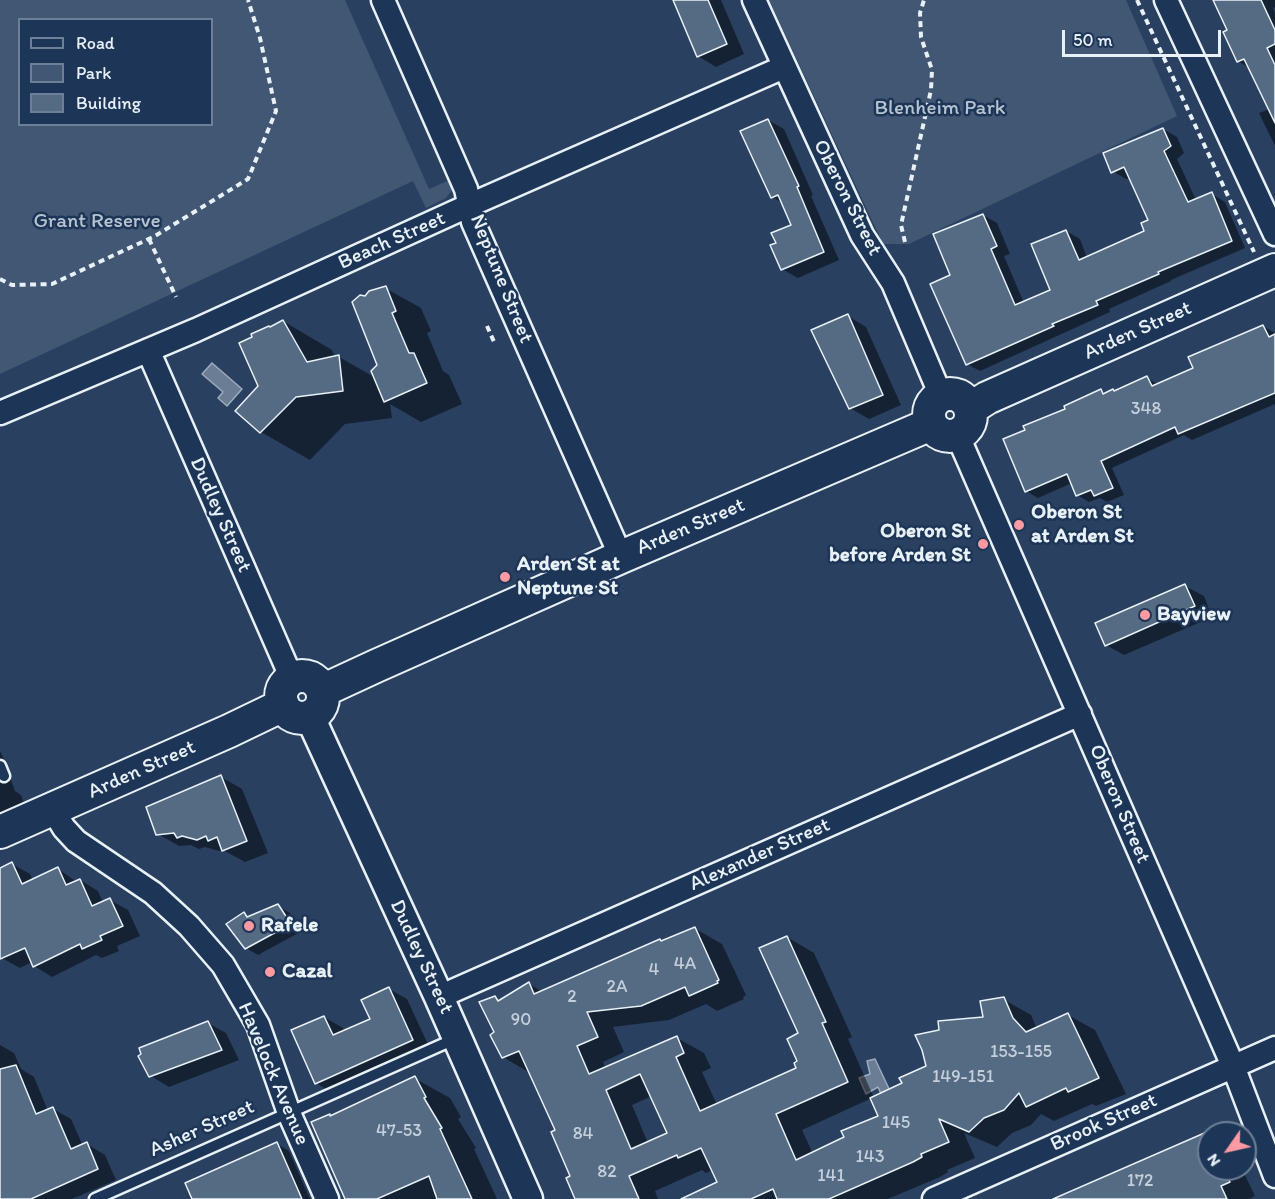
<!DOCTYPE html>
<style>
body{margin:0}
#map{position:relative;width:1275px;height:1199px;overflow:hidden;background:#294061;font-family:Itim,sans-serif}
canvas{display:block}
.legend{position:absolute;left:18px;top:18px;width:195px;height:108px;box-sizing:border-box;background:#1d3557;border:2px solid #6e8097;margin:0;padding:8px 10px;list-style:none;font-size:18px;color:#e8f1f8}
.legend li{display:flex;align-items:center;gap:12px;height:30px}
.legend b{width:30px;border:2px solid #6e8097}
.north{position:absolute;left:1197px;top:1121px;width:60px;height:60px;box-sizing:border-box;background:#1d3557;border:2px solid #6e8097;border-radius:50%;rotate:236deg;font-size:16px;font-weight:700;line-height:24px;text-align:center;color:#e8f1f8}
.north::after{content:'';display:block;margin:auto;width:21px;height:27px;background:#ff9aa2;clip-path:polygon(50% 0,100% 100%,50% 72%,0 100%)}
.scale{position:absolute;left:1062px;top:30px;width:159px;height:27px;box-sizing:border-box;border:3px solid #e8f1f8;border-top:0;padding-left:8px;font-size:18px;line-height:21px;white-space:nowrap;color:#e8f1f8;-webkit-text-stroke:4px #1d3557;paint-order:stroke}
</style>
<div id="map">
<canvas width="1275" height="1199"></canvas>
<ul class="legend">
<li><b style="height:8px;background:#1d3557"></b>Road</li>
<li><b style="height:16px;background:#415774"></b>Park</li>
<li><b style="height:16px;background:#556a83"></b>Building</li>
</ul>
<div class="north">N</div>
<div class="scale">50 m</div>
</div>
<script>
const g = document.querySelector('canvas').getContext('2d');
g.lineJoin = 'round';
function paint(path, color) { g.fillStyle = color; g.fill(path, 'evenodd'); }
const toPath = rows => new Path2D(rows.map(r => 'M' + r).join(''));
function strokePath(path, color, width, dash) { g.strokeStyle = color; g.lineWidth = width; g.lineCap = dash ? 'butt' : 'round'; g.setLineDash(dash || []); g.stroke(path); }
function write(font, color, halo, rows, align = 'center') {
  g.font = font + ' Itim,sans-serif'; g.lineWidth = 5; g.setLineDash([]); g.textBaseline = 'middle'; g.strokeStyle = halo; g.fillStyle = color; for (const [text, x, y, turn = 0] of rows) {
    g.save(); g.translate(x, y); g.rotate((+turn || 0) * Math.PI / 180); g.textAlign = isNaN(turn) ? turn : align; if (halo) g.strokeText(text, 0, 0); g.fillText(text, 0, 0); g.restore();
  }
}
const green = toPath([
 [0,0,345,0,429,189,452,179,452,190,446,198,426,208,413,181,0,374],
 [20,20,212,20,212,124,20,124],
 [769,0,1126,0,1177,116,909,244,883,244]
]);
const water = toPath([
 [212,363,242,389,227,406,218,398,223,392,202,374,212,363],
 [875,1059,891,1093,882,1096,878,1087,866,1094,859,1078,870,1074,867,1061,875,1059]
]);
const shadow = toPath([
 [674,0,721,0,744,54,716,67,698,56],
 [1214,0,1275,0,1275,7,1273,8,1275,13,1275,84,1238,61,1229,31],
 [1275,107,1275,146,1259,113],
 [768,120,784,129,813,195,811,196,839,260,798,278,782,269,777,244,793,226,784,204,772,197],
 [1163,129,1177,137,1184,153,1177,159,1196,200,1212,194,1225,202,1245,248,1171,280,1171,281,1109,309,1110,312,980,371,967,364,952,276,983,215,997,223,1010,254,1004,256,1024,303,1052,291,1066,231,1080,239,1087,258,1146,232,1150,221,1130,178,1126,179,1112,171],
 [385,288,421,308,431,331,427,333,443,371,449,375,462,404,421,422,390,404,392,418,345,424,310,460,261,432,237,411,259,386,271,328,283,321,332,350,336,358,339,357,376,378,379,365,365,297],
 [848,316,866,327,901,405,869,419,850,408],
 [1263,326,1275,333,1275,404,1192,440,1184,435,1112,468,1124,495,1107,502,1100,498,1089,502,1077,495,1072,483,1038,498,1026,491,1067,409,1101,391,1105,394,1116,392,1147,378,1159,385,1195,369],
 [1185,586,1204,596,1212,617,1124,655,1106,645],
 [0,751,11,774,11,780,15,791,21,795,25,806,0,817],
 [221,777,242,789,268,853,245,862,223,850,219,851,205,847,199,849,191,845,179,846,158,834],
 [12,864,30,874,33,881,58,869,77,882,80,880,98,891,103,903,110,900,128,910,140,936,117,946,119,951,102,958,96,955,52,977,34,966,32,962,20,968,2,958,0,954,0,870],
 [277,906,290,913,302,931,258,955,246,948,244,914,249,917],
 [694,928,722,944,746,995,743,997,744,999,717,1011,706,1004,669,1020,613,1027,624,1052,603,1062,606,1069,677,1038,704,1053,711,1068,702,1072,717,1105,798,1069,800,1034,787,937,814,953,852,1037,848,1039,874,1098,904,1084,928,1067,941,1031,984,1018,1003,999,1031,1015,1037,1029,1068,1015,1095,1030,1126,1094,1096,1106,1092,1104,1054,1121,1041,1114,1031,1125,1012,1133,997,1147,964,1133,975,1158,947,1170,948,1172,940,1177,888,1199,685,1199,719,1182,713,1170,706,1173,702,1170,655,1191,658,1199,576,1199,572,1177,557,1131,530,1073,503,1057,496,1033,494,998,500,1001,529,984,543,992],
 [652,1096,669,1133,648,1143,632,1105],
 [872,1098,880,1117,846,1137,813,1154,802,1130],
 [389,989,407,999,431,1051,334,1094,316,1083,324,1017,343,1028,345,1032,372,1020],
 [208,1023,226,1033,239,1060,169,1087,151,1076],
 [0,1045,14,1053,21,1069,34,1077,48,1111,53,1109,71,1119,83,1146,87,1144,105,1155,116,1180,72,1199,0,1199],
 [414,1078,450,1098,461,1117,458,1119,476,1148,474,1149,497,1199,346,1199,329,1116,331,1117],
 [1213,1131,1216,1133,1209,1133,1209,1169,1242,1169,1255,1196,1249,1199,1059,1199,1067,1194],
 [277,1144,289,1151,310,1199,194,1199]
]);
const building = toPath([
 [673,0,708,0,727,44,697,57,673,0],
 [1213,0,1261,0,1275,30,1275,44,1267,48,1275,65,1275,123,1244,59,1237,62,1223,32,1227,30,1213,0],
 [768,119,799,186,797,187,824,252,781,270,770,245,776,243,771,233,791,225,778,195,771,198,740,131,768,119],
 [1163,128,1171,146,1164,151,1188,202,1212,192,1232,241,1158,272,1159,274,1096,301,1098,305,1052,324,1054,326,966,365,930,284,950,275,933,234,983,214,997,246,991,249,1015,305,1050,290,1031,244,1066,230,1079,260,1144,231,1141,223,1148,220,1124,167,1111,173,1103,153,1163,128],
 [386,286,396,311,392,313,409,353,414,353,427,383,384,402,371,371,377,365,352,302,360,295,365,296,369,291,386,286],
 [848,314,883,395,849,409,811,330,848,314],
 [283,320,307,362,339,355,343,391,296,397,260,433,235,411,258,386,239,343,252,337,251,334,269,326,270,327,283,320],
 [1263,325,1269,337,1275,334,1275,393,1178,434,1175,427,1101,461,1113,488,1094,496,1091,490,1076,496,1067,474,1025,492,1003,439,1025,430,1023,426,1065,409,1064,406,1101,389,1103,394,1113,389,1114,391,1147,376,1152,386,1193,368,1188,357,1263,325],
 [1185,584,1195,606,1105,646,1095,623,1185,584],
 [221,775,247,841,222,851,217,837,208,841,206,836,197,840,182,836,177,838,174,833,156,835,146,807,221,775],
 [12,862,22,884,58,867,66,885,80,879,92,906,110,898,123,926,100,936,102,940,82,949,80,944,33,967,25,948,0,959,0,868,12,862],
 [278,904,291,924,245,949,226,924,244,912,247,917,278,904],
 [695,927,719,980,717,981,718,983,689,996,685,987,641,1006,587,1012,598,1037,577,1046,589,1074,677,1036,684,1053,676,1057,700,1111,796,1068,794,1063,797,1061,787,1039,798,1033,759,948,787,936,826,1022,822,1023,848,1082,776,1114,796,1160,844,1137,841,1131,878,1116,870,1098,902,1083,899,1078,926,1066,922,1050,915,1035,939,1030,938,1021,983,1017,980,1001,1004,997,1013,1018,1026,1032,1068,1013,1099,1078,1068,1092,1066,1088,1026,1107,1019,1093,1004,1110,984,1118,969,1132,939,1119,949,1142,921,1154,922,1157,913,1162,829,1199,777,1199,773,1189,751,1199,681,1199,717,1182,701,1148,678,1158,677,1155,629,1176,639,1199,575,1199,566,1178,570,1176,551,1132,555,1130,519,1051,502,1058,490,1035,494,1032,479,1002,495,996,498,1001,529,982,534,994,660,939,661,941,695,927],
 [640,1074,667,1133,631,1149,606,1090,640,1074],
 [389,987,413,1040,315,1084,291,1030,324,1016,333,1035,370,1019,361,1000,389,987],
 [208,1021,222,1050,149,1077,138,1056,141,1054,139,1048,208,1021],
 [16,1065,36,1114,53,1107,71,1149,87,1142,98,1169,31,1199,0,1199,0,1069,16,1065],
 [415,1076,426,1097,424,1098,442,1128,440,1129,472,1199,437,1199,429,1176,377,1199,345,1199,311,1122,330,1114,330,1116,415,1076],
 [1209,1131,1209,1169,1224,1169,1230,1182,1221,1186,1227,1199,1053,1199,1209,1131],
 [277,1142,302,1199,192,1199,185,1183,277,1142]
]);
const path = toPath([
 [1137,0,1254,252],
 [149,239,176,297],
 [905,242,901,225,931,90,932,70,921,37,920,13,924,0],
 [0,279,12,285,52,284,155,236,248,179,276,111,260,38,248,0],
 [487,326,495,344]
]);
const service = toPath([
 [0,766,4,776],
 [95,1199,457,1038]
]);
const minor = toPath([
 [383,0,466,189,473,222,621,557],
 [754,0,862,235,893,283,941,396],
 [1166,0,1275,234],
 [148,350,292,679],
 [0,413,196,330,470,205,784,67],
 [957,434,1233,1066,1275,1176],
 [53,810,64,828,76,841,153,893,189,926,223,965,258,1025,289,1113,327,1199],
 [439,997,1080,714],
 [934,1199,1275,1048]
]);
const tertiary = toPath([
 [310,717,439,997,528,1199]
]);
const secondary = toPath([
 '929 415a21 21 0 1 1 42 0a21 21 0 1 1-42 0Z',
 [970,409,987,398,1275,270],
 '281 697a21 21 0 1 1 42 0a21 21 0 1 1-42 0Z',
 [322,691,376,666,621,557,931,424],
 [0,832,229,731,283,705]
]);
const markers = [
 [1019,525,6,"#ff9aa2"],
 [983,544,6,"#ff9aa2"],
 [505,577,6,"#ff9aa2"],
 [1145,615,6,"#ff9aa2"],
 [249,926,6,"#ff9aa2"],
 [270,972,6,"#ff9aa2"]
];
const numberNames = [
 ["348",1146,409],
 ["4A",685,964],
 ["4",654,970],
 ["2A",617,987],
 ["2",572,997],
 ["90",521,1020],
 ["153-155",1021,1052],
 ["149-151",963,1077],
 ["145",896,1123],
 ["47-53",399,1131],
 ["84",583,1134],
 ["143",870,1157],
 ["82",607,1172],
 ["141",831,1176],
 ["172",1140,1181]
];
const parkNames = [
 ["Blenheim Park",940,109],
 ["Grant Reserve",97,222]
];
const streetNames = [
 ["Oberon Street",847,198,63],
 ["Beach Street",392,241,-24],
 ["Neptune Street",501,279,68],
 ["Arden Street",1138,331,-24],
 ["Dudley Street",220,515,66],
 ["Arden Street",691,527,-23],
 ["Arden Street",142,770,-24],
 ["Oberon Street",1119,804,67],
 ["Alexander Street",760,855,-24],
 ["Dudley Street",421,957,65],
 ["Havelock Avenue",273,1074,67],
 ["Brook Street",1104,1123,-24],
 ["Asher Street",202,1129,-24]
];
const poiNames = [
 ["Oberon St",1031,513],
 ["at Arden St",1031,537],
 ["Oberon St",971,532,"right"],
 ["before Arden St",971,556,"right"],
 ["Arden St at",517,565],
 ["Neptune St",517,589],
 ["Bayview",1157,615],
 ["Rafele",261,926],
 ["Cazal",282,972]
];
paint(green, '#415774');
paint(water, '#6b7c95');
strokePath(water, '#9dabbd', 1.5);
paint(shadow, '#0007');
paint(building, '#556a83');
strokePath(building, '#e8f1f8', 1.5);
strokePath(service, '#e8f1f8', 15);
strokePath(minor, '#e8f1f8', 27);
strokePath(tertiary, '#e8f1f8', 33);
strokePath(secondary, '#e8f1f8', 36);
strokePath(path, '#e8f1f8', 4, [6, 4.5]);
strokePath(service, '#1d3557', 10);
strokePath(minor, '#1d3557', 22);
strokePath(tertiary, '#1d3557', 28);
strokePath(secondary, '#1d3557', 32);
for (const [x, y, r, color] of markers) { const dot = new Path2D(); dot.arc(x, y, r, 0, 2 * Math.PI); g.fillStyle = color; g.fill(dot); strokePath(dot, '#1d3557', 2); }
write('18px', '#c3cfdb', null, numberNames);
write('21px', '#b6c3d0', '#1d3557', parkNames);
write('21px', '#e8f1f8', '#1d3557', streetNames);
write('bold 21px', '#e8f1f8', '#1d3557', poiNames, 'left');
</script>
